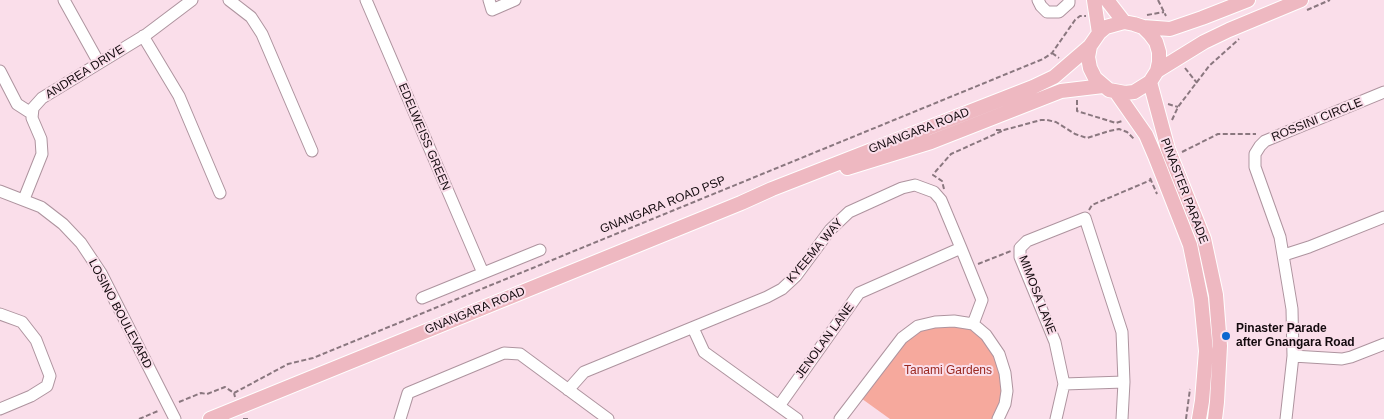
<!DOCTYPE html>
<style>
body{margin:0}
canvas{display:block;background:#fadeea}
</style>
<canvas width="1384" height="419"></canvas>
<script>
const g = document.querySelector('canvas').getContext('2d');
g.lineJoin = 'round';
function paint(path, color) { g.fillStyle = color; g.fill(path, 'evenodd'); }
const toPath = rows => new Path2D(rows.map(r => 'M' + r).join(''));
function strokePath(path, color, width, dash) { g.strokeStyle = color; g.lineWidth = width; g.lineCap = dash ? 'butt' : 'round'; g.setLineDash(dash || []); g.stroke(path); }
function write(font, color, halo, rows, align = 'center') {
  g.font = font + ' Arial,sans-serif'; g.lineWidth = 4; g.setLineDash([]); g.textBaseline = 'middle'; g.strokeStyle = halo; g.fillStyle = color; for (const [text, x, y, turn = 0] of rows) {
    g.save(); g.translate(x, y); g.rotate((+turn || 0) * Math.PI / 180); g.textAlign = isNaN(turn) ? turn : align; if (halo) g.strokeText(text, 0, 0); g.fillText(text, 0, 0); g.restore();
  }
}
const green = toPath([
 [973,324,1005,373,998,419,890,419,858,396,918,326]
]);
const path = toPath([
 [1158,0,1166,16],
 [1307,10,1330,0],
 [1147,15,1164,12],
 [1052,53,1059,58],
 [1185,68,1197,83],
 [1077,100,1077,111,1116,123,1122,121],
 [1168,104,1178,107],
 [1172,120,1178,107,1209,66,1239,39],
 [996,130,1004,130,1041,120,1047,120,1056,122,1075,134,1087,138,1109,131,1119,129,1127,132,1134,139],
 [1182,152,1218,134,1256,134],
 [1150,178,1157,194],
 [944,189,942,181,933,175,936,171,951,154,1002,131],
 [1089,210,1092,205,1151,180],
 [978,264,1011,251],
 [234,393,288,364,313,358,1043,59,1052,53,1075,20,1080,16,1086,16],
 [179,402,201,393,207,394,225,387,234,393,235,397],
 [139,419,158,411],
 [243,419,248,419],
 [1186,419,1190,389]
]);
const minor = toPath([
 [64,0,99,63],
 [229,0,251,17,262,34,312,151],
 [366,0,483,273],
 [489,0,492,10,515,0],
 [1038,0,1041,6,1047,12,1059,12,1069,3,1069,0],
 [143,36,179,96,220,193],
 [0,71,17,104,31,113],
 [0,191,41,207,63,224,81,243,101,273,175,419],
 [24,199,42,154,41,139,32,118,33,108,42,98,147,34,192,0],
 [1284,255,1309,247,1384,217],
 [422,298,540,250],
 [0,314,22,322,36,340,50,376,47,386,31,396,0,409],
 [693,328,704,352,797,419],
 [1293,356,1342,359,1351,357,1384,344],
 [1064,384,1124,382],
 [568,390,584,372,767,297,782,289,796,276,830,230,849,212,902,188,915,185,934,192,941,200,961,248,982,300,973,324],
 [779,406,859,293,961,248],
 [400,419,408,393,504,353,520,354,608,419],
 [840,419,902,338,918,326,935,322,954,321,973,324,986,335,999,354,1005,373,1007,391,1005,404,998,419],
 [1056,419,1064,384,1055,342,1020,257,1020,248,1027,241,1085,218,1122,332,1124,382,1122,419],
 [1286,419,1293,356,1292,309,1280,237,1255,167,1255,154,1260,146,1265,141,1384,92]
]);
const major = toPath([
 [1094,0,1099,33],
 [1107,0,1124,22],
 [1143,27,1170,29,1202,18,1248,0],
 [1157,71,1159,62,1159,52,1156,42,1150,34,1143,27,1134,24,1124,22,1106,27,1099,33,1090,46,1088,57,1090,68,1095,78,1109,90,1125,93,1134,92,1150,82,1157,71,1204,42,1229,30,1301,0],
 [1150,82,1168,149,1204,239,1216,295,1220,346,1217,402,1215,419],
 [1116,92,1146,135,1155,156,1190,245,1201,299,1206,351,1202,401,1199,419],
 [847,168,931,142,1061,91,1103,86],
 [210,419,741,203,772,189,1033,87,1054,77,1090,46]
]);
const markers = [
 [1226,336,5,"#0d67d0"]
];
const streetNames = [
 ["ANDREA DRIVE",85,72,-32],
 ["ROSSINI CIRCLE",1317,120,-22],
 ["GNANGARA ROAD",919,131,-21],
 ["EDELWEISS GREEN",424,137,67],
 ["PINASTER PARADE",1184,191,69],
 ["GNANGARA ROAD PSP",663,205,-22],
 ["KYEEMA WAY",815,251,-50],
 ["MIMOSA LANE",1037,295,69],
 ["GNANGARA ROAD",475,311,-22],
 ["LOSINO BOULEVARD",120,314,62],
 ["JENOLAN LANE",825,341,-54]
];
const poiNames = [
 ["Pinaster Parade",1236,329],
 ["after Gnangara Road",1236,343]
];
const parkNames = [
 ["Tanami Gardens",948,371]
];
paint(green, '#f6a99d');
strokePath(minor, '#ae949f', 13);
strokePath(major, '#fff', 16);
strokePath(path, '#8a777f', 2, [5, 2.5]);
strokePath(minor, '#fff', 11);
strokePath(major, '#eeb8c1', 14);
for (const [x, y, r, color] of markers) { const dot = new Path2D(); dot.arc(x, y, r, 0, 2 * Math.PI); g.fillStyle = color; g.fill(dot); strokePath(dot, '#fadeea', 2); }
write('12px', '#130a0e', '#fadeea', streetNames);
write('bold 12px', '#130a0e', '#fadeea', poiNames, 'left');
write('12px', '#9a2921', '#fadeea', parkNames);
</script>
